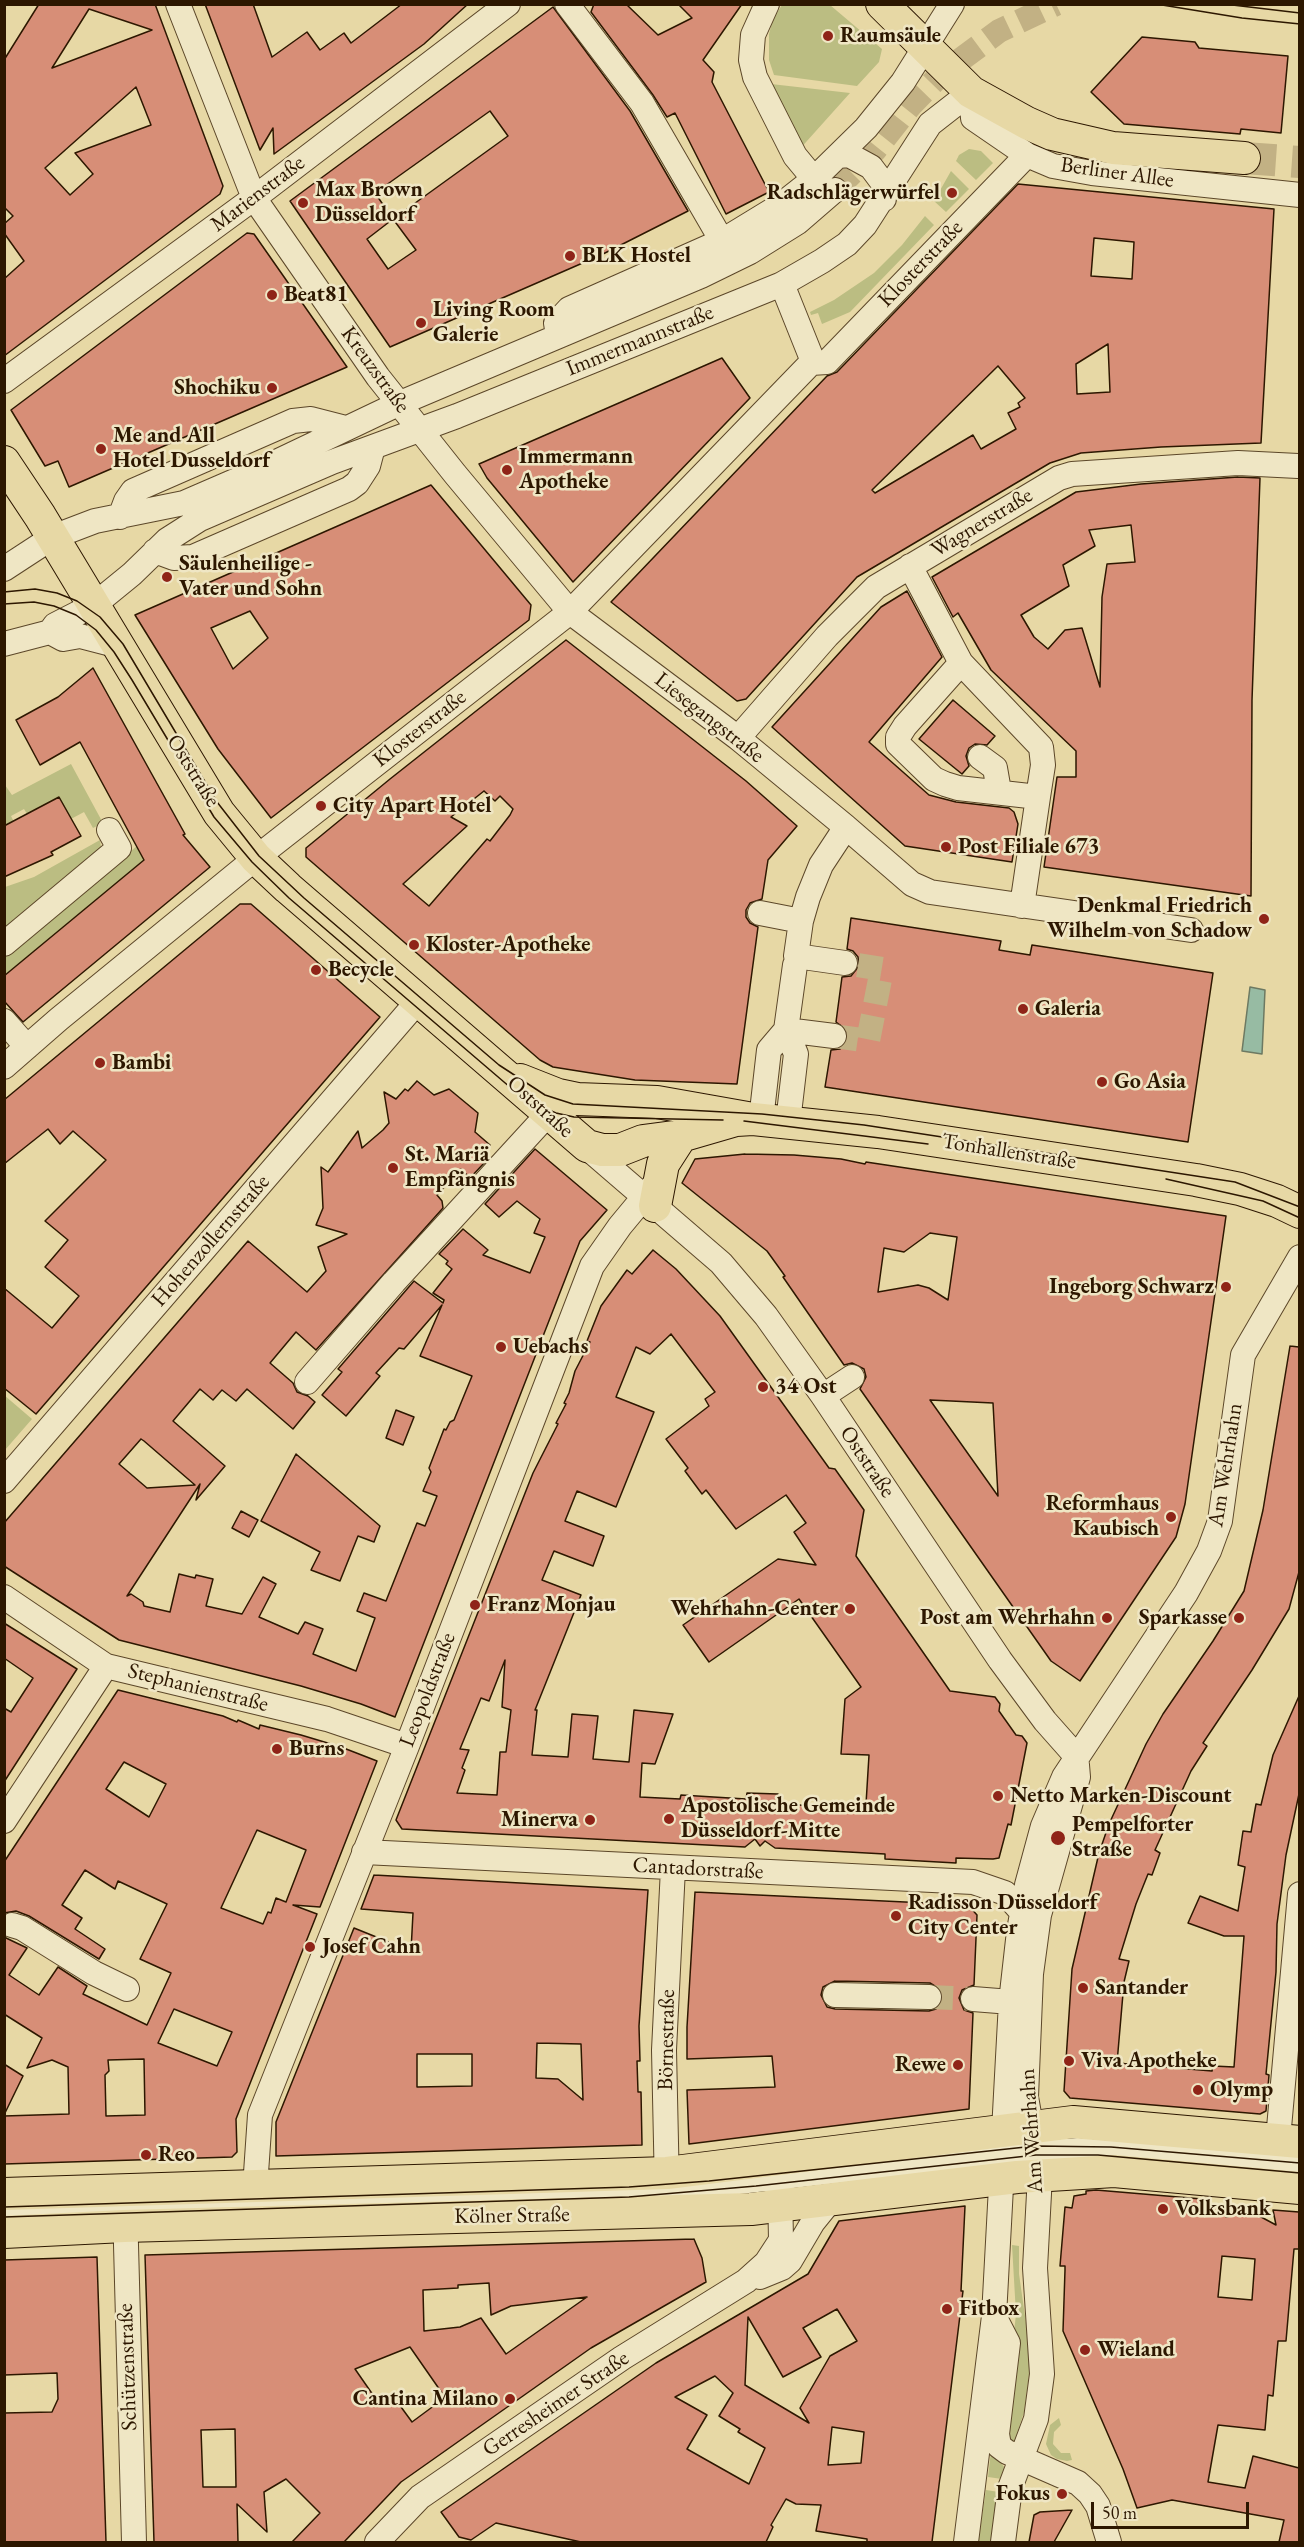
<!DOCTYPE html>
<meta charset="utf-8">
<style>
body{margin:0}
#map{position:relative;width:1304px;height:2547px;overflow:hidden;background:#e7d8a5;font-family:"EB Garamond",serif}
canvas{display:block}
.frame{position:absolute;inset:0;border:6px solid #2d1700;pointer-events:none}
.scale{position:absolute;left:1091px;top:2502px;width:158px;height:27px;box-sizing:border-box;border:3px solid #2d1700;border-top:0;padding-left:8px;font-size:18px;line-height:21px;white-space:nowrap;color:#2d1700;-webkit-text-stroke:4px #efe6c4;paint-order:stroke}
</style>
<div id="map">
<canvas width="1304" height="2547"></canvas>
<div class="frame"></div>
<div class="scale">50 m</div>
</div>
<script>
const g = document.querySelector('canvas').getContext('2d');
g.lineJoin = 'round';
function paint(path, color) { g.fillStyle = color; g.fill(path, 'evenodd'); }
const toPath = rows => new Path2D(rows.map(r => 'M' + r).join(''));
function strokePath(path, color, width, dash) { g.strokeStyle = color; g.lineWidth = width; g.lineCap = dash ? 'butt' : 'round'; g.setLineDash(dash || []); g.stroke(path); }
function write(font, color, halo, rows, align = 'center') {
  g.font = font + ' "EB Garamond",serif'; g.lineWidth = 5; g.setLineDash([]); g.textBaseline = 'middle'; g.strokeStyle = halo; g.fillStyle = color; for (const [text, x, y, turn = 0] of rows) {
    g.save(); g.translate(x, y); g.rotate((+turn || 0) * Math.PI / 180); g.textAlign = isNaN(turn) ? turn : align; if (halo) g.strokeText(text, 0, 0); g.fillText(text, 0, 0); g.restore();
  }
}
const green = toPath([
 [782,5,830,5,882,49,879,62,857,86,774,75,769,60,769,34,773,19],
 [771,84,850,93,798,151],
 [969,149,981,151,993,163,976,180,956,161,959,155],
 [951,171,969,189,946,212,934,201],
 [925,216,934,225,850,312,822,324,818,313,811,315,810,312,834,300,874,273,902,245],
 [71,764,103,823,93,828,84,812,71,819,27,814,24,809,11,816,14,822,5,826,5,785,12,795],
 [100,840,101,847,98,853,5,931,5,887,34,877],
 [137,846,144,860,6,974,5,955],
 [4,1395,32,1419,5,1450,4,1450],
 [1012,2245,1019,2246,1019,2274,1029,2344,1030,2367,1024,2412,1014,2443,1007,2439,1004,2425,1016,2314],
 [1059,2418,1061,2425,1054,2432,1053,2444,1061,2453,1070,2453,1072,2460,1067,2461,1057,2459,1051,2455,1046,2444,1050,2425],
 [991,2451,1005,2468,1002,2479,988,2477],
 [986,2490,999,2492,992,2542,978,2542]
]);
const water = toPath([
 [1250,987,1265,990,1262,1054,1242,1051,1250,987]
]);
const building = toPath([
 [39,4,155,4,223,186,220,194,4,356,4,279,24,261,4,233,4,224,13,216,4,207,4,60,39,4],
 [89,9,152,30,52,68,89,9],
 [136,87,151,125,75,153,93,174,70,195,45,168,136,87],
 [205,4,253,4,272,57,307,32,320,50,344,33,351,43,402,4,468,4,424,44,274,154,273,128,260,150,205,4],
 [594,4,626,4,658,35,692,18,678,4,742,4,703,60,714,72,712,82,769,192,726,214,675,113,667,117,653,95,591,12,594,4],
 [553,7,630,111,688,211,601,255,390,347,290,201,553,7],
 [490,111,508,136,393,219,375,193,490,111],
 [393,219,416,250,388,269,367,239,393,219],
 [1142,37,1195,42,1199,48,1288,56,1281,133,1241,129,1240,134,1124,124,1091,92,1142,37],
 [1018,184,1274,209,1261,443,1161,447,1081,453,1050,463,857,577,746,699,737,701,611,602,827,376,837,372,1018,184],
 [1094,238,1134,242,1132,279,1091,276,1094,238],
 [1108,344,1110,392,1077,394,1076,364,1108,344],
 [998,366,1025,398,1018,403,1020,407,1008,413,1016,429,981,449,973,435,875,493,872,490,998,366],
 [247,233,254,234,347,367,69,487,58,461,45,466,11,410,247,233],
 [722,358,750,398,573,582,487,478,479,464,722,358],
 [1238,477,1260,478,1252,700,1251,896,1044,867,1057,777,1076,777,1076,751,991,670,958,613,953,617,932,577,1076,492,1141,484,1238,477],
 [1131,525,1135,562,1107,564,1102,597,1100,687,1082,628,1065,630,1048,649,1034,637,1021,615,1069,586,1063,565,1095,546,1089,530,1131,525],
 [431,485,531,605,529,620,271,818,218,749,135,615,431,485],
 [250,611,268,638,233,669,211,628,250,611],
 [907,591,942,657,869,742,929,795,956,802,1009,808,1014,812,1018,824,1012,862,905,846,772,727,881,607,907,591],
 [566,640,746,781,797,826,768,860,762,899,750,903,746,910,746,917,750,923,758,927,737,1084,635,1080,553,1067,540,1060,306,857,306,848,390,779,566,640],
 [484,791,495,801,500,796,513,809,510,815,490,841,487,839,429,906,403,884,467,826,451,817,484,791],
 [93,668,185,834,183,835,210,867,23,1022,4,1001,4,976,144,860,80,742,40,765,16,720,58,697,93,668],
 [953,700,995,736,987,745,975,744,969,748,966,756,969,766,962,774,919,739,953,700],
 [59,797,81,836,51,852,53,855,4,877,4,826,59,797],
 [240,904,251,904,380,1017,36,1414,4,1388,4,1288,52,1328,79,1296,45,1267,68,1240,45,1221,106,1160,73,1131,60,1144,48,1129,4,1164,4,1100,240,904],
 [851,918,1001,941,999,950,1030,955,1032,945,1213,973,1188,1142,825,1087,831,1050,840,1049,848,1038,847,1030,836,1022,842,977,851,976,859,966,858,957,853,951,847,949,851,918],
 [417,1081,434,1095,449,1089,478,1113,475,1132,490,1145,479,1156,486,1161,470,1178,461,1169,437,1195,442,1201,443,1208,316,1350,296,1332,270,1363,293,1383,297,1392,308,1396,315,1402,293,1429,247,1389,236,1401,222,1390,213,1400,200,1389,173,1421,225,1466,196,1500,200,1484,127,1596,131,1594,143,1602,144,1606,170,1612,179,1574,195,1578,196,1575,213,1579,206,1606,242,1614,263,1577,276,1584,259,1617,298,1634,305,1622,323,1629,313,1654,356,1671,375,1618,357,1611,364,1593,386,1601,417,1523,425,1526,437,1496,423,1491,431,1472,429,1468,444,1429,446,1430,450,1422,454,1420,472,1376,420,1356,442,1305,404,1349,399,1348,376,1373,380,1376,346,1416,322,1395,342,1372,338,1369,414,1281,443,1303,444,1300,433,1293,452,1269,446,1264,448,1261,439,1254,463,1229,488,1250,483,1255,530,1273,545,1237,534,1233,540,1219,517,1201,499,1217,485,1204,535,1149,607,1210,580,1241,395,1717,361,1704,301,1686,119,1640,4,1566,4,1523,248,1241,307,1292,326,1271,318,1247,347,1234,316,1225,323,1208,321,1167,328,1172,358,1131,362,1148,383,1130,389,1123,384,1092,396,1099,405,1089,408,1091,417,1081],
 [141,1439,144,1441,195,1485,147,1488,119,1464,141,1439],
 [745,1154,794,1155,841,1159,865,1164,866,1162,1226,1216,1185,1504,1176,1537,1080,1681,1051,1661,860,1389,866,1377,864,1369,852,1363,844,1365,783,1277,785,1276,767,1251,682,1183,695,1159,745,1154],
 [930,1233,957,1237,948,1300,929,1288,918,1285,878,1292,884,1248,904,1252,930,1233],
 [930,1400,993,1403,998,1496,930,1400],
 [653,1250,676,1269,720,1316,829,1468,835,1469,864,1510,856,1556,950,1691,995,1697,1000,1704,999,1711,1016,1735,1022,1736,1027,1743,1011,1825,1008,1824,999,1858,993,1859,956,1858,956,1863,885,1859,885,1854,775,1848,765,1841,760,1846,755,1839,745,1847,402,1829,396,1820,533,1473,558,1424,556,1423,566,1404,564,1403,569,1393,575,1371,590,1342,587,1341,601,1306,627,1270,632,1274,653,1250],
 [671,1334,715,1392,705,1399,709,1406,666,1439,688,1468,685,1471,702,1494,706,1490,736,1529,786,1495,806,1523,794,1532,816,1565,778,1559,683,1625,709,1662,799,1599,861,1687,845,1699,841,1754,869,1755,866,1804,819,1802,818,1806,778,1804,778,1794,747,1793,746,1799,681,1795,680,1799,640,1797,642,1763,655,1764,673,1714,634,1710,629,1762,593,1759,598,1716,572,1714,568,1757,532,1755,537,1710,535,1710,581,1595,542,1580,554,1551,593,1566,604,1536,565,1521,577,1491,616,1507,654,1412,616,1397,636,1347,650,1354,671,1334],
 [505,1660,502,1707,511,1710,506,1752,500,1752,497,1795,457,1793,465,1770,462,1768,469,1750,460,1749,481,1698,489,1701,505,1660],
 [1290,1346,1299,1347,1299,1572,1289,1609,1252,1670,1203,1743,1207,1746,1191,1771,1155,1850,1160,1853,1152,1875,1148,1874,1136,1904,1119,1959,1129,1961,1124,1982,1117,2063,1212,2071,1213,2066,1234,2067,1244,1936,1224,1936,1188,1923,1200,1896,1238,1911,1245,1867,1238,1865,1243,1831,1251,1832,1256,1804,1261,1805,1273,1755,1299,1696,1299,1794,1286,1855,1277,1924,1276,1972,1266,2074,1269,2075,1266,2111,1260,2114,1070,2098,1064,2091,1072,1969,1099,1853,1109,1824,1146,1744,1163,1714,1213,1641,1244,1591,1263,1510,1290,1346],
 [396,1410,414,1417,403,1445,386,1438,396,1410],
 [296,1454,380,1526,374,1542,358,1536,340,1581,311,1570,320,1552,261,1521,296,1454],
 [241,1511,258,1520,249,1537,232,1528,241,1511],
 [4,1623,77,1669,4,1782,4,1708,11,1712,33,1678,4,1658,4,1623],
 [118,1690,223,1716,237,1722,238,1720,259,1729,260,1725,301,1735,341,1747,377,1761,320,1907,293,1905,317,1914,236,2119,237,2152,232,2157,4,2164,4,2116,69,2114,68,2067,52,2060,27,2068,42,2038,4,2014,4,1937,27,1948,9,1975,39,1995,58,1967,87,1986,83,1994,147,2025,171,1973,140,1959,167,1904,118,1881,115,1889,85,1870,62,1905,82,1918,75,1929,105,1949,99,1959,29,1916,16,1911,4,1913,4,1862,118,1690],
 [124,1762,166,1784,149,1817,106,1789,124,1762],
 [257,1830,306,1850,286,1902,276,1898,271,1913,268,1912,263,1924,221,1908,257,1830],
 [174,2009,232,2032,217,2066,158,2043,174,2009],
 [144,2059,145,2115,106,2116,105,2075,109,2071,108,2060,144,2059],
 [374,1875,648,1890,639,2026,640,2061,637,2061,638,2092,641,2092,642,2145,276,2156,276,2122,354,1928,411,1951,413,1913,361,1909,374,1875],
 [537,2043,581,2044,583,2100,558,2079,536,2078,537,2043],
 [417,2054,472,2054,472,2086,417,2087,417,2054],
 [695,1892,968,1905,977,1915,974,1985,962,1990,959,1998,964,2010,973,2013,969,2109,689,2144,687,2090,775,2087,772,2056,687,2059,687,2027,695,1892],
 [835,1981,930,1983,941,1990,943,1998,936,2009,929,2011,835,2009,827,2007,821,1995,823,1987,835,1981],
 [4,2064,23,2076,4,2115,4,2064],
 [1096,2190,1202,2199,1201,2204,1228,2206,1226,2217,1250,2211,1276,2225,1273,2210,1299,2212,1299,2249,1294,2249,1286,2341,1278,2341,1273,2396,1268,2395,1265,2430,1218,2425,1208,2482,1245,2488,1253,2456,1299,2468,1299,2542,1279,2542,1284,2520,1172,2500,1137,2508,1123,2469,1063,2331,1065,2270,1065,2266,1060,2266,1065,2207,1072,2208,1074,2196,1086,2194,1086,2191,1096,2190],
 [1222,2256,1255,2259,1252,2300,1218,2297,1222,2256],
 [965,2206,961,2291,963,2291,932,2542,867,2542,867,2539,816,2531,821,2505,796,2504,786,2499,771,2525,773,2527,766,2542,581,2542,496,2523,471,2540,459,2537,441,2512,656,2363,808,2274,839,2221,965,2206],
 [837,2309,857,2341,830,2356,800,2408,809,2423,745,2385,748,2317,783,2377,821,2357,803,2328,837,2309],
 [715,2376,733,2393,719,2416,740,2429,738,2432,765,2448,749,2484,687,2449,707,2415,675,2397,715,2376],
 [832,2427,864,2432,861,2463,828,2465,832,2427],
 [694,2239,702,2258,706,2282,591,2348,401,2482,344,2542,292,2542,320,2513,286,2479,264,2492,267,2532,237,2504,238,2542,154,2542,145,2255,694,2239],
 [489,2283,491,2315,511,2306,587,2297,506,2354,481,2318,460,2327,424,2331,423,2290,458,2288,458,2285,489,2283],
 [410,2347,442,2393,436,2398,439,2402,412,2422,393,2396,380,2405,355,2369,410,2347],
 [235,2429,236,2487,203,2487,201,2430,235,2429],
 [97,2257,106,2542,4,2542,4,2413,52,2412,58,2399,57,2373,4,2375,4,2260,97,2257],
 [1072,2510,1054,2542,1029,2542,1034,2515,1040,2512,1072,2510]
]);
const minorTunnel = toPath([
 [835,190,875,150,910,106,940,75,999,31,1056,4],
 [834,1036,868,1041,882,969,845,963],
 [929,1997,973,1999]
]);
const majorTunnel = toPath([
 [1244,158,1300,162]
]);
const minor = toPath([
 [178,4,254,198,378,377,455,474,570,612,738,738,846,827,821,865,808,897,801,921,796,956,845,963],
 [567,4,642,103,722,241],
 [767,4,753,35,751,60,755,77,795,156,814,179],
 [971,92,973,118,1027,155,1053,166,1092,173,1300,195],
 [838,156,849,155,871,167,883,183,884,199],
 [558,336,556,323,569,309,722,241,781,205,814,179,866,128,903,82,952,4],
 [811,363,827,362,1027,155],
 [4,381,254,198,508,4],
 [120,517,126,501,133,491,293,421,311,419,346,428],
 [155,551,174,558,193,557,349,489,357,483,368,466,373,447],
 [910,566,961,663,905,726,898,737,898,744,934,779,945,784,958,788,1038,797,1022,906],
 [4,569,53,537,95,521,184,503,251,474,398,404,701,276,750,252,798,222,835,190],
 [50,632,63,639,80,636,107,643,115,642],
 [4,644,50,632,55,625,94,605,132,574,167,540,200,519,332,462,457,416,782,284,822,261,847,244,865,225,930,124,971,92],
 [961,663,1041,747,1043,765,1038,797],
 [738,738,827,636,876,587,1059,478,1072,474,1238,463,1298,466],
 [980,757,995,768,999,791],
 [846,827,912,884,930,892,1191,930],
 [760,913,801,921],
 [4,944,119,848,109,830],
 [4,1021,27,1047],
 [786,1030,834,1036],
 [4,1067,59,1019,256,858,570,612,811,363,812,359,782,284],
 [761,1120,769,1050,786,1030],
 [788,1122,796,1054,786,1030,795,965],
 [584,1145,721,1263,766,1316,823,1396,1000,1660,1045,1721,1076,1756],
 [307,1382,394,1282,548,1114],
 [823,1396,852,1377],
 [4,1481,418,1001],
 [4,1597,106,1666,327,1719,407,1746],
 [4,1821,106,1666],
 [364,1852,973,1882,1005,1893,1021,1911],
 [12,1925,22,1928,94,1973,127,1989],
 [835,1995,929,1997],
 [973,1999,1011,2002],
 [1278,2139,1300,1894],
 [667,2189,664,2050,673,1868],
 [254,2202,260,2115,407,1746,592,1266,620,1226,659,1179],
 [125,2208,134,2542],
 [4,2212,667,2190,953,2158,1078,2150,1300,2168],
 [760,2277,782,2268,790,2261,813,2222,830,2201],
 [994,2316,1008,2343,997,2434,999,2446,1007,2452,1078,2483,1090,2494,1098,2506,1109,2542],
 [377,2542,420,2497,622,2358,746,2281,766,2263,781,2240,780,2189],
 [966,2542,994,2316,1011,2002,1019,1931,1027,1885,1043,1826,1064,1777,1186,1593,1209,1551,1220,1521,1243,1355,1300,1257],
 [1003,2542,1010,2488,1036,2419,1042,2374,1035,2268,1040,2175,1026,2097,1031,1974,1039,1915,1078,1777,1077,1765]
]);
const major = toPath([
 [882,4,971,92,1027,123,1052,134,1113,148,1244,158],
 [4,462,40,516,219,813,256,858,288,888,587,1146,602,1150,620,1150,643,1141,681,1136,736,1120,753,1119],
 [520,1080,558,1095,577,1099,657,1102,753,1119,878,1132,1196,1180,1240,1189,1277,1201,1300,1212],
 [655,1206,663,1164,681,1136],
 [4,2194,667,2173,1073,2122,1300,2142],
 [4,2232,124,2226,751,2209,1017,2177,1114,2171,1300,2188]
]);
const tram = toPath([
 [1156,4,1242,18,1300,24],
 [1224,4,1300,13],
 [4,592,35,589,57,593,77,601,100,617,123,644,217,802,259,856,304,898,499,1065,545,1095,573,1104,762,1114,864,1125,1235,1182,1300,1207],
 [4,604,34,602,54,606,76,615,96,630,114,652,132,680,214,817,252,862,289,898,511,1088,535,1104,556,1113,574,1117,723,1120],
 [744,1121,928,1144],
 [1166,1179,1263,1201,1300,1218],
 [4,2207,629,2187,709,2181,1035,2146,1111,2147,1300,2163],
 [4,2217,629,2197,756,2186,1036,2155,1098,2155,1300,2173]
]);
const markers = [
 [828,36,6,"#8f2418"],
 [952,193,6,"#8f2418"],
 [303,203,6,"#8f2418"],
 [570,256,6,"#8f2418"],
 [272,295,6,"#8f2418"],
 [421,323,6,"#8f2418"],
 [272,388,6,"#8f2418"],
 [101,449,6,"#8f2418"],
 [507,470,6,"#8f2418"],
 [167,577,6,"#8f2418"],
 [321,806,6,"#8f2418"],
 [946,847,6,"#8f2418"],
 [1264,919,6,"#8f2418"],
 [414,945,6,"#8f2418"],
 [316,970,6,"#8f2418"],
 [1023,1009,6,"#8f2418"],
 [100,1063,6,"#8f2418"],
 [1102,1082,6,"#8f2418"],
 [393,1168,6,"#8f2418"],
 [1226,1287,6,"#8f2418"],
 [501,1347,6,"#8f2418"],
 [763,1387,6,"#8f2418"],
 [1171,1517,6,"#8f2418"],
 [475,1605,6,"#8f2418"],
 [850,1609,6,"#8f2418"],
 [1107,1618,6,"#8f2418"],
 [1239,1618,6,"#8f2418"],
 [277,1749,6,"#8f2418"],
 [998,1796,6,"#8f2418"],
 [669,1819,6,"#8f2418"],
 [590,1820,6,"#8f2418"],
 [1058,1838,8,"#8f2418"],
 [896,1916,6,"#8f2418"],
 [310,1947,6,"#8f2418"],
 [1083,1988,6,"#8f2418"],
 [1069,2061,6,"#8f2418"],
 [958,2065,6,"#8f2418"],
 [1198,2090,6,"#8f2418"],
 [146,2155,6,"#8f2418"],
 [1163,2209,6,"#8f2418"],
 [947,2309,6,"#8f2418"],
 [1085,2350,6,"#8f2418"],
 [510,2399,6,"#8f2418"],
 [1062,2494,6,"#8f2418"]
];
const poiNames = [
 ["Raumsäule",840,36],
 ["Max Brown",315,190],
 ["Düsseldorf",315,215],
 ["Radschlägerwürfel",940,193,"right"],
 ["BLK Hostel",582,256],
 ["Beat81",284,295],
 ["Living Room",433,310],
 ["Galerie",433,335],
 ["Shochiku",260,388,"right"],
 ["Me and All",113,436],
 ["Hotel Dusseldorf",113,461],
 ["Immermann",519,457],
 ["Apotheke",519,482],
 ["Säulenheilige -",179,564],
 ["Vater und Sohn",179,589],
 ["City Apart Hotel",333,806],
 ["Post Filiale 673",958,847],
 ["Denkmal Friedrich",1252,906,"right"],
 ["Wilhelm von Schadow",1252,931,"right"],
 ["Kloster-Apotheke",426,945],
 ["Becycle",328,970],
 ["Galeria",1035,1009],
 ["Bambi",112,1063],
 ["Go Asia",1114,1082],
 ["St. Mariä",405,1155],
 ["Empfängnis",405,1180],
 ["Ingeborg Schwarz",1214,1287,"right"],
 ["Uebachs",513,1347],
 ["34 Ost",775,1387],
 ["Reformhaus",1159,1504,"right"],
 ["Kaubisch",1159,1529,"right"],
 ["Franz Monjau",487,1605],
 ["Wehrhahn-Center",838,1609,"right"],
 ["Post am Wehrhahn",1095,1618,"right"],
 ["Sparkasse",1227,1618,"right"],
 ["Burns",289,1749],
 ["Netto Marken-Discount",1010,1796],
 ["Apostolische Gemeinde",681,1806],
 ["Düsseldorf-Mitte",681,1831],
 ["Minerva",578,1820,"right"],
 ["Pempelforter",1072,1825],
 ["Straße",1072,1850],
 ["Radisson Düsseldorf",908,1903],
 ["City Center",908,1928],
 ["Josef Cahn",322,1947],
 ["Santander",1095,1988],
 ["Viva Apotheke",1081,2061],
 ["Rewe",946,2065,"right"],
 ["Olymp",1210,2090],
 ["Reo",158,2155],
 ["Volksbank",1175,2209],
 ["Fitbox",959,2309],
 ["Wieland",1097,2350],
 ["Cantina Milano",498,2399,"right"],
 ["Fokus",1050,2494,"right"]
];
const streetNames = [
 ["Berliner Allee",1117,173,8],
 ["Marienstraße",258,194,-37],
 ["Klosterstraße",921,264,-46],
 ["Immermannstraße",640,341,-22],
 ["Kreuzstraße",375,370,54],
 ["Wagnerstraße",982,523,-31],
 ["Liesegangstraße",709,718,38],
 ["Klosterstraße",420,729,-38],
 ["Oststraße",193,771,58],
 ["Oststraße",540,1107,42],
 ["Tonhallenstraße",1009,1152,9],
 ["Hohenzollernstraße",211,1241,-49],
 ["Oststraße",867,1462,56],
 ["Am Wehrhahn",1226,1465,-81],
 ["Stephanienstraße",198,1688,14],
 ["Leopoldstraße",428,1690,-69],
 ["Cantadorstraße",698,1869,3],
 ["Börnestraße",667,2040,-89],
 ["Am Wehrhahn",1032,2131,-94],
 ["Kölner Straße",512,2216,-1],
 ["Schützenstraße",128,2367,-92],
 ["Gerresheimer Straße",556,2404,-34]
];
paint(green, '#bbbd82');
paint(water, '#97bba3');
strokePath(water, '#6d7962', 1.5);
paint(building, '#d78e77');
strokePath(building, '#2d1700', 1.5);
strokePath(minorTunnel, '#c2b184', 24, [24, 12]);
strokePath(majorTunnel, '#c2b184', 32, [32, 16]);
strokePath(minor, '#5c4729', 26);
strokePath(major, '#2d1700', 34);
strokePath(minor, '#efe6c4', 24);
strokePath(major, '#e7d8a5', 32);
strokePath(tram, '#2d1700', 1.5);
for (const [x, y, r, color] of markers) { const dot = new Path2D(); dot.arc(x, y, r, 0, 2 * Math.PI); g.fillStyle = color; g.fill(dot); strokePath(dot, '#efe6c4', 2); }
write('bold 22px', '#2d1700', '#efe6c4', poiNames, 'left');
write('22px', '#2d1700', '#efe6c4', streetNames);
</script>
